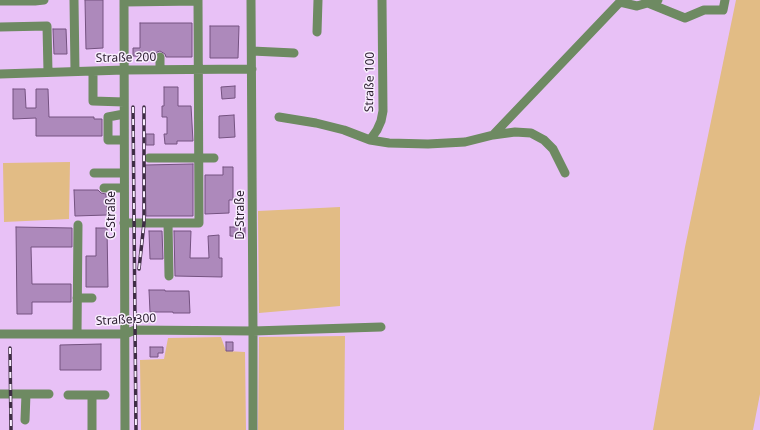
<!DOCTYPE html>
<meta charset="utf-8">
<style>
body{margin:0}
canvas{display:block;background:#e8c1f6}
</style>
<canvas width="760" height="430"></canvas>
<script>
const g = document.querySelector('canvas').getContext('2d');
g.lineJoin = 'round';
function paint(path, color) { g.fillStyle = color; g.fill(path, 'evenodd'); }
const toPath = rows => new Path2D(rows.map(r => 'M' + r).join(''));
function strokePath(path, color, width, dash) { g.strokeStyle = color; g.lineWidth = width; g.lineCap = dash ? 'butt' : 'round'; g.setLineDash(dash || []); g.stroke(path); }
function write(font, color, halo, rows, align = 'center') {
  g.font = font + ' "Noto Sans",sans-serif'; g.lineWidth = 3; g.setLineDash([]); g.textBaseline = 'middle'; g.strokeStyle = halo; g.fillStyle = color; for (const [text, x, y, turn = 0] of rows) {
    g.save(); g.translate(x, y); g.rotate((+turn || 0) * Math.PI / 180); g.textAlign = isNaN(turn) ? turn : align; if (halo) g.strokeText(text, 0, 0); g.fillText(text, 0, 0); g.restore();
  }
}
const green = toPath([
 [736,0,760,0,760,394,753,430,653,430,685,247],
 [70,162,69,219,4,222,3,163],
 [340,207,340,306,259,313,258,211],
 [345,336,344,430,258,430,259,337],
 [221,337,226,351,245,352,246,430,141,430,140,360,164,359,168,338]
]);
const building = toPath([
 [85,0,103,0,103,48,86,49,85,0],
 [140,23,192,23,192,57,166,57,165,54,160,51,157,52,154,57,133,56,133,48,140,48,140,23],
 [210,26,239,26,238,58,210,58,210,26],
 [53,29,66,29,67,54,54,54,53,29],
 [235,86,235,98,222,99,221,87,235,86],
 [164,87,178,87,178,106,191,106,193,141,177,141,177,144,165,144,164,134,167,134,167,117,162,117,162,106,164,106,164,87],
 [13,89,25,89,26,108,36,108,36,89,48,89,49,117,94,117,94,119,102,119,102,136,36,136,36,118,13,119,13,89],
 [234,115,235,137,219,138,219,116,234,115],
 [146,134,154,134,154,145,146,145,146,134],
 [193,164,193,216,146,216,145,165,193,164],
 [223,167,233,167,233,200,229,200,229,213,205,214,205,175,223,175,223,167],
 [74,190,98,190,101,193,106,194,107,215,75,216,74,190],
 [16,227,72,228,72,247,31,247,32,284,71,284,71,302,32,302,32,314,17,314,16,227],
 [230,227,245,227,245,237,230,236,230,227],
 [96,228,107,228,108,287,86,287,86,256,96,256,96,228],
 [149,231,162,231,163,259,150,259,149,231],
 [174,231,191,231,190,258,209,258,208,236,219,235,219,258,222,258,222,277,175,276,174,231],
 [149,290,165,290,165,291,189,291,190,313,173,313,173,312,150,312,149,290],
 [226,342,233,342,233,351,226,351,226,342],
 [101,344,101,370,60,370,60,345,101,344],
 [150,347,163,347,163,353,158,353,158,357,150,357,150,347]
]);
const minor = toPath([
 [74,0,75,71],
 [124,0,125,430],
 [251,0,253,331,253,430],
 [0,1,35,1,44,0],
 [124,2,198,1],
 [648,3,685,18,704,10,723,10,725,0],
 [0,27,47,26,48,72],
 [317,32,318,0],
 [252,51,294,53],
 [160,69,160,57],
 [93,71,93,101,124,102],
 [0,74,124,70,252,69],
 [124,114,108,117,108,140,124,140],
 [279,117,316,123,344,130,370,140,377,130,381,121,383,111,382,0],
 [493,135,620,2,637,6,658,0],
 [370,140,389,143,428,144,465,142,493,135,515,132,531,133,544,140,553,149,565,173],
 [149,158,214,158],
 [94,173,124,173],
 [104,188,124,188],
 [124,223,199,223,198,0],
 [168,223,169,276],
 [77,298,92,298],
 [0,334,125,334,135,330,253,331,381,327],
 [77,334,78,225],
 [0,394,49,394],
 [68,395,105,395],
 [92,395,92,430],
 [25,420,26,394]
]);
const rail = toPath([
 [133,107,136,430],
 [139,269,144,223,144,107],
 [10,348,11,430]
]);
const streetNames = [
 ["Straße 200",126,58,-1],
 ["Straße 100",370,82,-89],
 ["C-Straße",112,215,-90],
 ["D-Straße",241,215,-90],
 ["Straße 300",126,320,-3]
];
paint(green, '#e2bc85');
paint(building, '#ad89bb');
strokePath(building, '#745280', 1);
strokePath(minor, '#6e8a62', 9);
strokePath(rail, '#3e2d44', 3.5);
strokePath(rail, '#f9eefe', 2, [6]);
write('12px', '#281a2d', '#f9eefe', streetNames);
</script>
